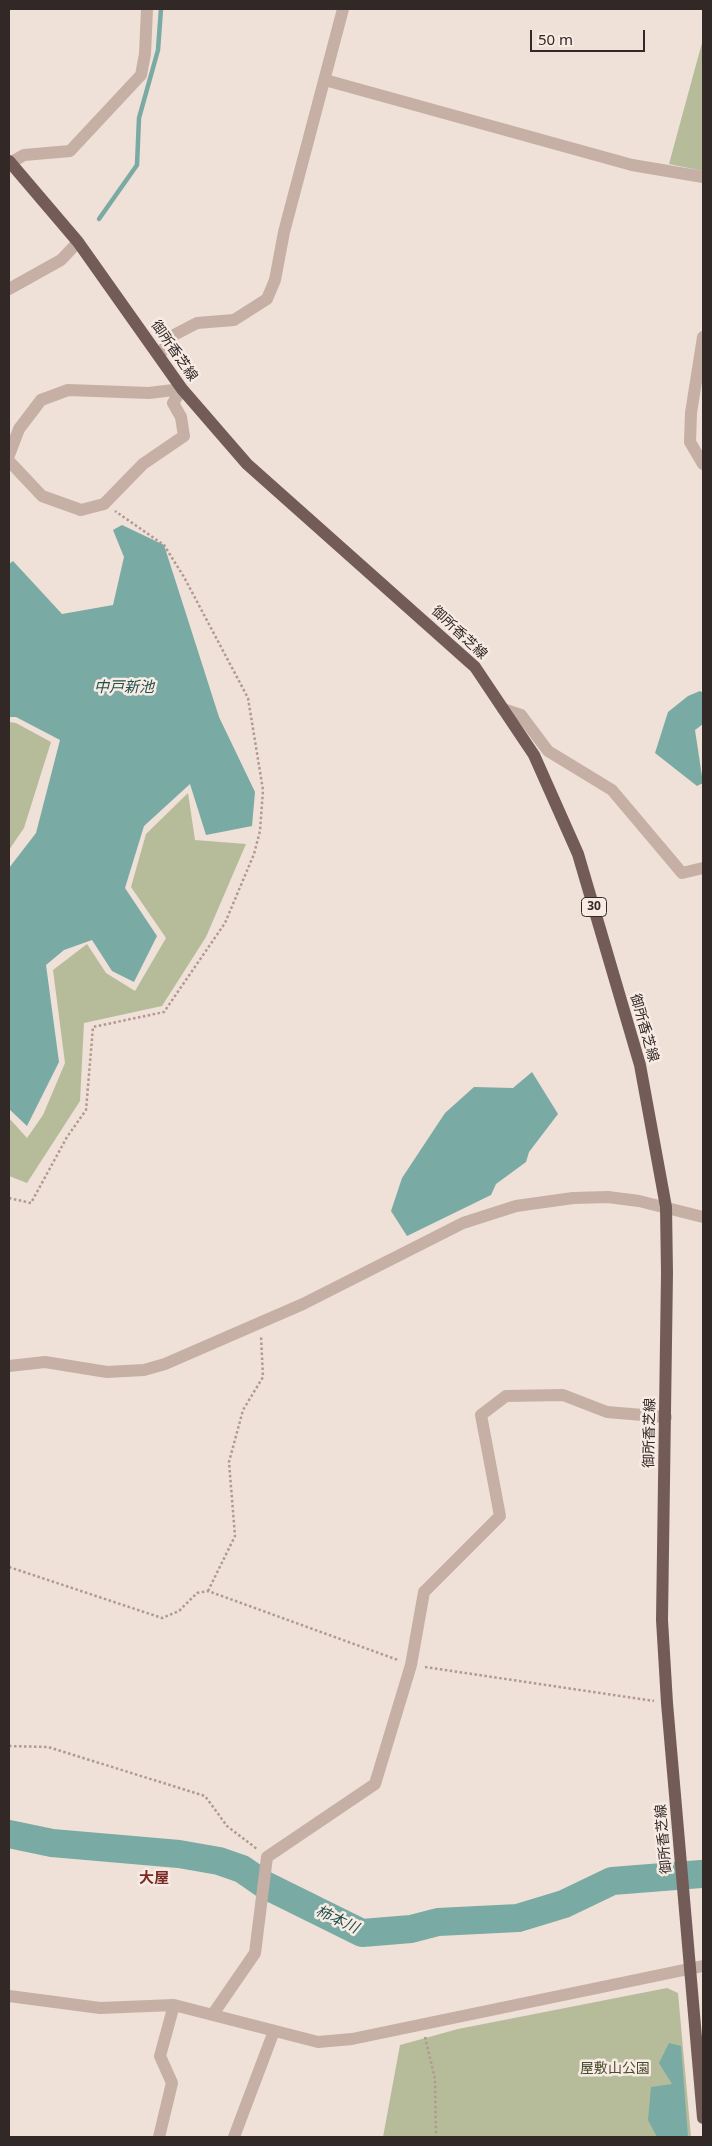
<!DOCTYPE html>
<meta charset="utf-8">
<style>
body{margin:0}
#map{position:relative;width:712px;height:2146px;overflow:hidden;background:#efe0d8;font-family:"Noto Sans",sans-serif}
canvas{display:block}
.frame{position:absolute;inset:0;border:10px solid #322826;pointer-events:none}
.scale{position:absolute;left:530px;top:30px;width:115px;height:22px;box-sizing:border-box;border:2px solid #322826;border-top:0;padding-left:6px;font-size:15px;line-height:18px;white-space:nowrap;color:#322826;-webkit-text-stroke:4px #f7ebe4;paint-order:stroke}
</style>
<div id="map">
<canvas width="712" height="2146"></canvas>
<div class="frame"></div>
<div class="scale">50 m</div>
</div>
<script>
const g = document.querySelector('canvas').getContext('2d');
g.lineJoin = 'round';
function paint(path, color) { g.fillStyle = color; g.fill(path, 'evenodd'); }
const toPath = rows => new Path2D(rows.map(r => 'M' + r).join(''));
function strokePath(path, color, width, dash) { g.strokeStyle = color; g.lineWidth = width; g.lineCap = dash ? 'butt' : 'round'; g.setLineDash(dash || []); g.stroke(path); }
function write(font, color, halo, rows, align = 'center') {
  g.font = font + ' "Noto Sans","Noto Sans JP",sans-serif'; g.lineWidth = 5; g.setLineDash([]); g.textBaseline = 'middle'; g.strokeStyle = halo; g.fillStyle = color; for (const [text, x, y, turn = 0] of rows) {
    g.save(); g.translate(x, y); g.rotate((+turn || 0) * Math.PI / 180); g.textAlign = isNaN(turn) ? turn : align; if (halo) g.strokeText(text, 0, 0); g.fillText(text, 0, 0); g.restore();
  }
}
const green = toPath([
 [703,39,703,171,669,164],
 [9,722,16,723,51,742,24,828,9,850],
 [188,793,195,840,246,844,206,937,162,1006,84,1023,80,1101,27,1183,9,1176,9,1118,27,1138,43,1115,65,1063,53,970,87,944,106,973,135,991,166,938,131,887,146,834],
 [667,1988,678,1993,691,2137,383,2137,400,2045,458,2029]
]);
const water = toPath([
 [122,525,164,545,219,717,255,792,252,826,206,835,190,784,144,826,125,888,157,936,134,982,112,971,92,940,64,950,46,965,59,1062,27,1126,9,1109,9,868,36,833,60,740,16,717,9,717,9,564,13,561,62,614,113,605,124,557,113,530],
 [700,691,703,693,703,724,695,730,703,783,697,786,655,753,668,712,688,696],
 [532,1072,558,1114,529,1152,526,1162,496,1184,491,1195,407,1236,391,1211,402,1178,445,1113,474,1087,513,1088],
 [669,2043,681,2046,688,2137,657,2137,648,2120,651,2087,672,2084,659,2063]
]);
const stream = toPath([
 [99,219,137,165,139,118,158,50,161,9]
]);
const river = toPath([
 [9,1834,52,1843,179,1854,219,1861,242,1869,265,1885,362,1933,411,1929,438,1922,518,1918,564,1904,612,1881,701,1874]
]);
const path = toPath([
 [9,1198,31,1203,67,1137,86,1110,93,1027,164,1012,225,923,254,854,260,831,263,790,248,698,184,577,164,545,115,511],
 [9,1567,162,1618,179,1611,197,1593,208,1591,398,1660],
 [208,1591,235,1536,229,1462,243,1410,263,1377,261,1336],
 [425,1667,654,1701],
 [9,1746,48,1747,205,1796,227,1826,257,1849],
 [425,2037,435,2079,436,2137]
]);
const minor = toPath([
 [325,80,632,165,703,177],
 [10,163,24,155,70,151,141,75,145,54,147,9],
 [9,289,61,260,78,242],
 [703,337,691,413,690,442,703,464],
 [159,356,172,336,197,323,234,320,267,299,275,280,284,232,343,9],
 [9,455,19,429,41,400,68,390,149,393,182,389],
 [9,461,42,496,81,510,104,504,143,464,184,436,181,417,173,403,182,389],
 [503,709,521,715,548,751,612,790,682,873,703,868],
 [9,1996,100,2008,174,2005,318,2042,352,2039,703,1966],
 [213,2014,255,1953,267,1857,375,1784,411,1665,424,1592,500,1516,481,1415,506,1396,563,1395,607,1412,666,1417],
 [159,2137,172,2083,160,2056,174,2005],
 [234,2137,274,2031]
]);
const tertiary = toPath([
 [9,1366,45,1362,107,1372,144,1370,165,1364,303,1304,463,1223,516,1206,573,1198,608,1197,639,1201,703,1217]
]);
const primary = toPath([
 [9,161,78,242,182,389,247,464,475,667,534,755,578,854,640,1065,666,1207,667,1273,662,1620,667,1703,703,2118]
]);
const shields = [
 [594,907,25]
];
const shieldNames = [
 ["30",594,907]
];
const streetNames = [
 ["御所香芝線",174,351,55],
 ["御所香芝線",459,633,43],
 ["御所香芝線",644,1028,74],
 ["御所香芝線",650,1433,-89],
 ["御所香芝線",664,1839,-95]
];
const parkNames = [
 ["屋敷山公園",615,2069]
];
const waterNames = [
 ["中戸新池",124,688],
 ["柿本川",337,1920,25]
];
const neighbourhoodNames = [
 ["大屋",154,1879]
];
paint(green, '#b6bc9a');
paint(water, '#79aaa3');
strokePath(stream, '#79aaa3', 4.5);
strokePath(river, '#79aaa3', 28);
strokePath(path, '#b19990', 2.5, [2.5, 2.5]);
strokePath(minor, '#c6afa5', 12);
strokePath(tertiary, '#c6afa5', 12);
strokePath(primary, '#735c58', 12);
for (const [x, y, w] of shields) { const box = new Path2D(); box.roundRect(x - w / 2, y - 9.5, w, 19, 4); g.fillStyle = '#f7ebe4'; g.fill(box); strokePath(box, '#322826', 1); }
write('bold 12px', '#322826', null, shieldNames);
write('14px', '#322826', '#f7ebe4', streetNames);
write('14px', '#474e2c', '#f7ebe4', parkNames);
write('italic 15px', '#1f504b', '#f7ebe4', waterNames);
write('bold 15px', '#7b2b25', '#f7ebe4', neighbourhoodNames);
</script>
